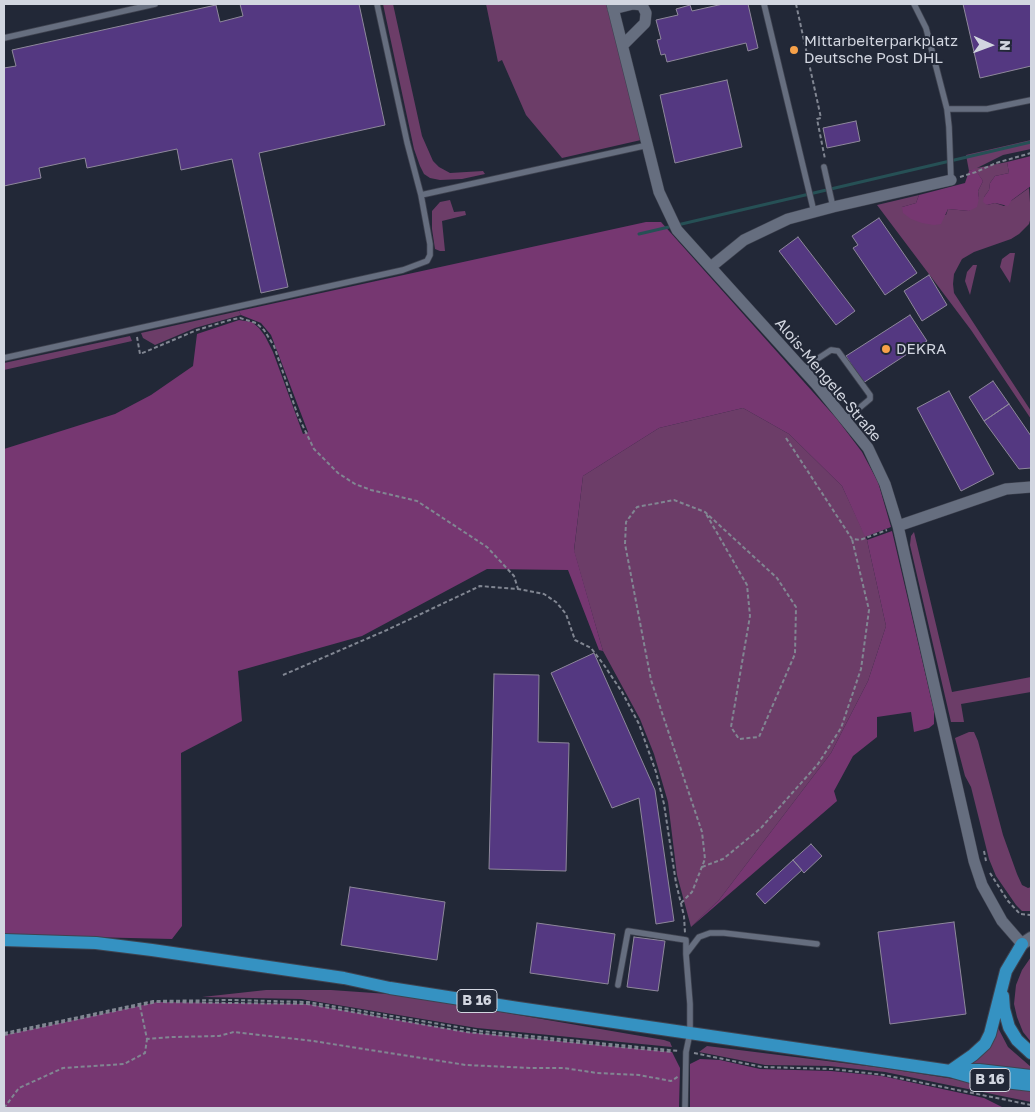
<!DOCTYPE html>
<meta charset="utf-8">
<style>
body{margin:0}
#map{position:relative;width:1035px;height:1112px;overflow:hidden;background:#222837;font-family:"Golos Text",sans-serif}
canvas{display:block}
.frame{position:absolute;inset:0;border:5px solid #d2d6e0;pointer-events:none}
.north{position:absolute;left:965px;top:20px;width:50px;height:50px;-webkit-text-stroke:4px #222837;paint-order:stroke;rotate:92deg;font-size:14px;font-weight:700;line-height:20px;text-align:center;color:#d2d6e0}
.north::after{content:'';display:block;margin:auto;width:18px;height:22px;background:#d2d6e0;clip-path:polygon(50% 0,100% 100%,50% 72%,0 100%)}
</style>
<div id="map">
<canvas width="1035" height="1112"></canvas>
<div class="frame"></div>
<div class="north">N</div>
</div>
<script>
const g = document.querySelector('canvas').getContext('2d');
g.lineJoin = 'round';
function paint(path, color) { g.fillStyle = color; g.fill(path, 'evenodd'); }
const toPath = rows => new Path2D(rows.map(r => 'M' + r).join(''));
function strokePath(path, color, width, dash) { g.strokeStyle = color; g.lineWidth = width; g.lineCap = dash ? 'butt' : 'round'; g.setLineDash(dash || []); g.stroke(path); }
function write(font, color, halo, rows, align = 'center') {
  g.font = font + ' "Golos Text",sans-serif'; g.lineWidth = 4; g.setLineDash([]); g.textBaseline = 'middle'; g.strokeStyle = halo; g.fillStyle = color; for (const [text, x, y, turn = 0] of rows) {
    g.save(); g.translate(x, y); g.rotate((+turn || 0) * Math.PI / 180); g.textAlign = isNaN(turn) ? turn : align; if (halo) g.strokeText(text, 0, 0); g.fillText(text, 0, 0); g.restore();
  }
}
const green = toPath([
 [383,4,393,4,422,136,433,161,439,167,450,173,483,171,485,174,462,179,440,180,430,178,424,174,420,166,414,149],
 [486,4,608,4,641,140,562,158,526,115,502,60,498,62],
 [1031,140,1031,149,1003,155,977,168,1007,162,1009,173,995,176,990,183,989,190,984,197,987,205,995,203,1004,206,1029,188,1031,217,1029,224,1019,234,1011,239,974,252,962,259,954,274,953,284,954,293,1031,411,1031,419,971,330,877,205,919,195,916,203,902,207,946,215,948,209,969,211,979,198,978,191,983,181,975,170,969,171,966,155],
 [450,200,454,212,465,211,466,215,442,221,445,251,440,251,435,249,432,229,432,211,440,202],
 [1010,253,1015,253,1010,283,1000,267,1002,259],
 [973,265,977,265,970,295,965,281,967,272],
 [239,311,241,315,195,328,155,345,143,338,141,333],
 [130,336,132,341,4,370,4,363],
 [743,408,789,434,842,486,867,540,886,626,868,681,831,753,719,900,691,927,677,875,668,802,654,754,640,719,603,651,574,551,583,476,659,428],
 [914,532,952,692,1031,677,1031,692,961,704,964,722,951,722,910,545,911,536],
 [969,732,974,732,978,741,1003,835,1017,874,1022,885,1028,888,1031,887,1031,911,1022,911,1016,905,996,876,989,859,971,787,965,776,955,738],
 [1031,957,1031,1042,1023,1032,1017,1017,1014,1004,1016,985,1022,970],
 [266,990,331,990,402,995,664,1040,670,1042,672,1047,477,1028,301,999,202,997],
 [996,1024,1008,1047,1031,1067,1031,1072,969,1064],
 [707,1046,883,1068,1031,1091,1031,1102,885,1072,829,1066,765,1065,699,1052]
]);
const forest = toPath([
 [1031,156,1031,186,1012,200,1008,206,995,203,987,205,983,202,984,197,989,190,990,183,995,176,1009,173,1007,162],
 [975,169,983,181,978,191,979,198,977,207,969,211,948,209,941,224,934,225,922,223,911,219,903,213,902,207,916,203,919,195,965,183,969,171],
 [646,222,661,222,837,419,862,452,878,482,891,527,865,537,842,486,789,434,743,408,659,428,583,476,574,550,603,651,599,650,568,570,487,569,362,636,238,671,242,721,181,753,182,926,172,939,4,935,4,449,115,414,151,395,193,366,197,334,239,320,252,322,259,328,265,336,273,352,303,434,308,432,271,335,261,323,241,315,239,311],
 [892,531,934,711,934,724,929,728,914,732,911,712,877,717,877,737,853,756,834,791,837,801,691,927,719,900,831,753,868,681,886,626,867,540],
 [157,1002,308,1004,466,1032,672,1052,680,1068,679,1108,4,1108,4,1035],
 [700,1059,720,1060,760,1069,831,1071,882,1076,984,1098,1004,1108,690,1108,690,1064]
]);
const stream = toPath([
 [639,234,1031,142]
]);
const building = toPath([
 [240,4,359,4,385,125,259,153,288,287,261,293,232,159,181,170,177,149,87,168,85,158,39,168,41,178,4,186,4,68,16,66,12,50,216,5,220,22,243,16,240,4],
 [723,4,748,4,758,48,748,51,746,43,667,62,665,54,661,55,657,40,661,39,656,20,678,15,676,9,690,5,692,11,723,4],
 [963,4,1031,4,1031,66,980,78,963,4],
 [727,80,742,147,675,163,660,95,727,80],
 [856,121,860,141,827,148,823,128,856,121],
 [879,218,917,273,885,295,853,248,858,245,852,236,879,218],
 [798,237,855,311,836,325,779,251,798,237],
 [929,275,947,305,922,321,904,291,929,275],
 [910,315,927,341,863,383,846,356,910,315],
 [993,381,1009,404,984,421,969,397,993,381],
 [949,391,994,474,961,491,917,408,949,391],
 [1009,404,1031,436,1031,468,1019,469,984,421,1009,404],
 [594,653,655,790,674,921,656,924,639,798,612,808,551,673,594,653],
 [494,674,539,675,538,742,569,743,566,871,489,869,494,674],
 [811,844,822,856,804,873,793,860,811,844],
 [793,860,802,870,765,904,756,894,793,860],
 [350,887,445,902,437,960,341,945,350,887],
 [954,922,966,1014,890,1024,878,932,954,922],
 [537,923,615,934,608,984,530,973,537,923],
 [634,937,665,941,658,991,627,987,634,937]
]);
const path = toPath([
 [796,4,821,118,817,119,825,159],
 [960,177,976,172,996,163,1031,153],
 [137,337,140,354,197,330,230,320,240,318,256,323,264,330,274,346,298,416,314,449,338,473,355,484,371,490,417,501,487,547,514,576,518,589],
 [786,438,852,539,860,540,887,530],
 [283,675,387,630,480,586,518,589,544,594,556,602,566,614,575,640,591,648,604,665,622,692,639,724,656,772,664,804,676,883,684,916,685,933],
 [984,851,986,861],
 [702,867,723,859,761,828,818,764,841,728,861,669,869,610,852,539],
 [990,873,1008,901,1020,914,1031,915],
 [681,903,692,892,705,859,702,832,651,680,625,544,626,522,637,507,674,500,705,512,777,578,796,607,795,654,759,737,739,739,731,727,750,616,747,585,705,512],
 [140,1006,147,1039,173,1037,219,1036,234,1032,313,1041,466,1065,531,1068,564,1068,597,1073,639,1075,671,1081,679,1076],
 [4,1033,153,1001,231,1000,308,1002,481,1031,679,1051],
 [4,1035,157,1002,307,1004,466,1032,672,1052],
 [694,1053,762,1067,832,1069,884,1075,1031,1105],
 [4,1108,19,1088,63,1068,124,1064,145,1053,147,1039]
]);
const lane = toPath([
 [764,4,814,212],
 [914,4,926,28,947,109,949,127,951,180],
 [4,38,155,4],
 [947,109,987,109,1031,100],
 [824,167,833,207],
 [421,195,648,145],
 [4,358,403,270,427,261,430,255,430,244,421,195,407,142,377,4],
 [802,369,831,350,838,351,870,395,870,399,845,420],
 [618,985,628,931,686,940,686,954],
 [685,1108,686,1052,690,1033,690,1004,686,954,699,937,710,933,724,933,817,944]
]);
const street = toPath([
 [612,4,659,192,677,230,816,384,868,448,885,484,898,526,974,861,982,885,1002,921,1022,944],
 [613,9,633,4,642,5,646,13,645,23,623,45],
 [712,266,744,240,788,219,833,207,951,180],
 [898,526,1006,489,1031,487]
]);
const secondary = toPath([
 [1022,944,1031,938]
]);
const primary = toPath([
 [4,940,96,943,152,950,344,978,390,988,518,1008,950,1071,978,1079,1031,1085],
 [1003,996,1004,1009,1009,1027,1017,1040,1031,1053],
 [967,1070,979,1070,1031,1076],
 [950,1071,973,1055,985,1044,990,1034,1006,971,1022,944]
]);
const markers = [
 [794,50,5,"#f7a149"],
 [886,349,5,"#f7a149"]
];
const shields = [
 [477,1001,40],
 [990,1080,40]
];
const shieldNames = [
 ["B 16",477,1001],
 ["B 16",990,1080]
];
const poiNames = [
 ["Mittarbeiterparkplatz",804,41],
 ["Deutsche Post DHL",804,58],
 ["DEKRA",896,349]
];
const streetNames = [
 ["Alois-Mengele-Straße",828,380,50]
];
paint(green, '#6c3d68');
paint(forest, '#763771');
strokePath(stream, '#265055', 3);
paint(building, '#543881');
strokePath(building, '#8e889b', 1);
strokePath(lane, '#3f4350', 7);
strokePath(street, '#3f4350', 12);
strokePath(secondary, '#3f4350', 14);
strokePath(primary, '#3f4350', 14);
strokePath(path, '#818692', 2, [4, 2.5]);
strokePath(lane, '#666e7f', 5.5);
strokePath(street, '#666e7f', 11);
strokePath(secondary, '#666e7f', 12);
strokePath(primary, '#3592c2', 12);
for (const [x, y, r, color] of markers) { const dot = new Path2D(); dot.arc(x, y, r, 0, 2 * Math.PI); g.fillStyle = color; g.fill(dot); strokePath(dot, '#222837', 2); }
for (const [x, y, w] of shields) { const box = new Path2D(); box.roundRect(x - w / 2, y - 11.5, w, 23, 4); g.fillStyle = '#222837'; g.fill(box); strokePath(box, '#d2d6e0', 1); }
write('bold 14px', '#d2d6e0', null, shieldNames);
write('15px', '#d2d6e0', '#222837', poiNames, 'left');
write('15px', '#d2d6e0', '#222837', streetNames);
</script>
